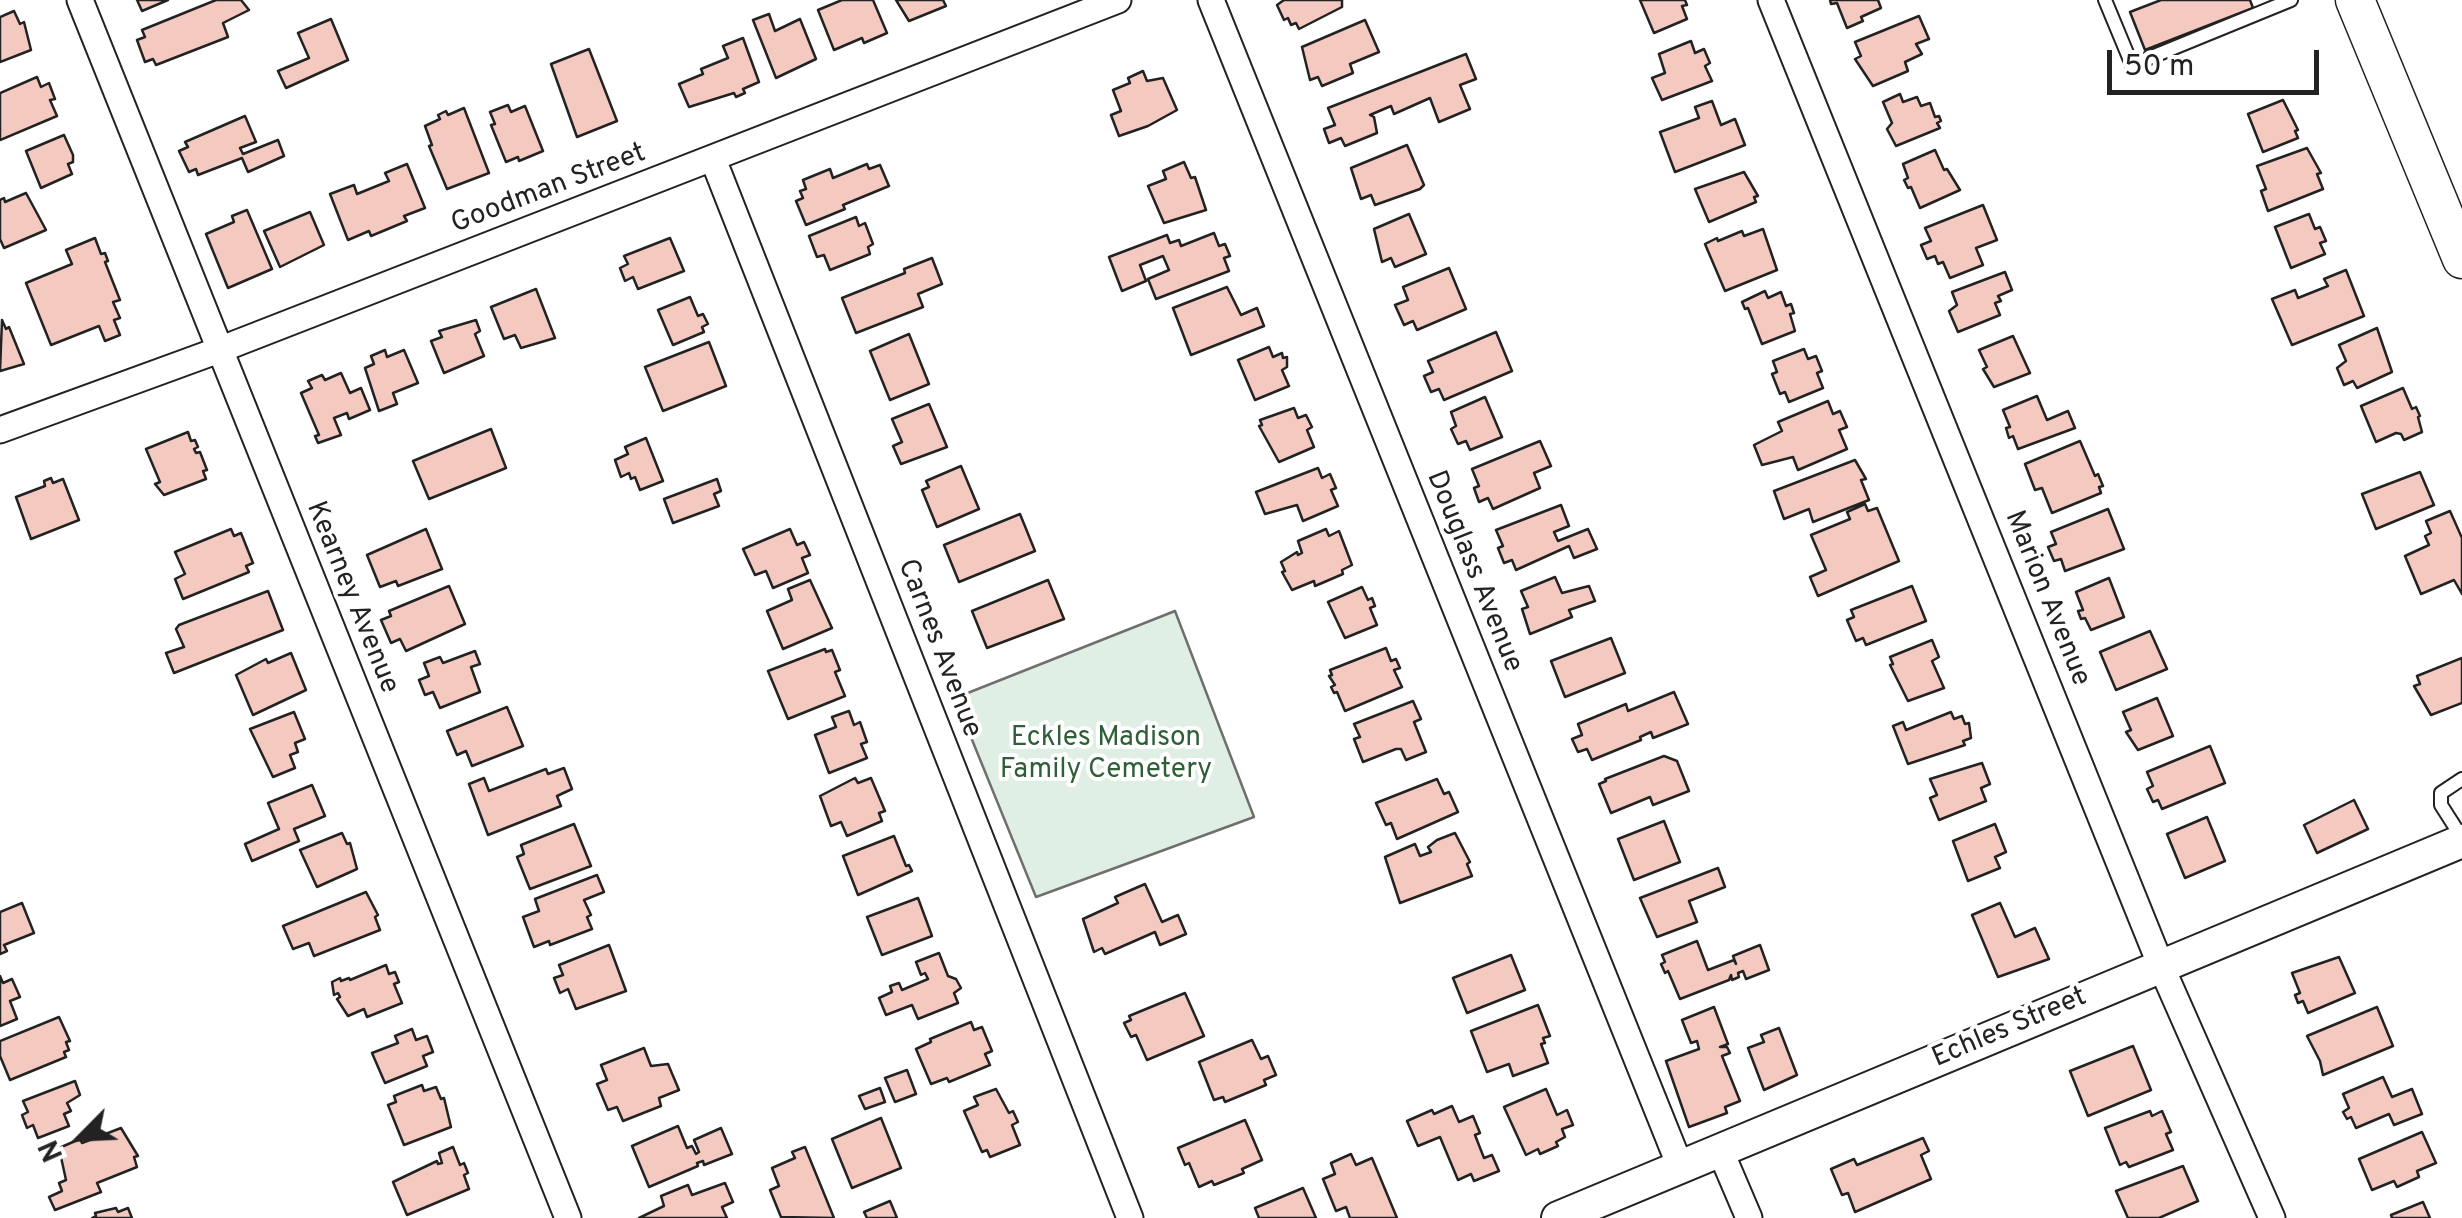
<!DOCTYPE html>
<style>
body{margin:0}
#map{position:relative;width:2462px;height:1218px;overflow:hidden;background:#fff;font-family:Overpass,sans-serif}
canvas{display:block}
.north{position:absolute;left:30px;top:1088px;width:100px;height:100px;-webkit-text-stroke:8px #fff;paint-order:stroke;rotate:246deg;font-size:28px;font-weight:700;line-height:40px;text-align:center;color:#222}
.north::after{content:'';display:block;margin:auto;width:35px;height:45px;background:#222;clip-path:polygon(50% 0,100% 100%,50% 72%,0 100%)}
.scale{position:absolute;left:2107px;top:50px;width:212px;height:45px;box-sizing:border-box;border:5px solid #222;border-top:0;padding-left:12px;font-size:30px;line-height:35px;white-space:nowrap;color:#222;-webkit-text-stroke:8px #fff;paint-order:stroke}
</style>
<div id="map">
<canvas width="2462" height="1218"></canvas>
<div class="north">N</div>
<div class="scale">50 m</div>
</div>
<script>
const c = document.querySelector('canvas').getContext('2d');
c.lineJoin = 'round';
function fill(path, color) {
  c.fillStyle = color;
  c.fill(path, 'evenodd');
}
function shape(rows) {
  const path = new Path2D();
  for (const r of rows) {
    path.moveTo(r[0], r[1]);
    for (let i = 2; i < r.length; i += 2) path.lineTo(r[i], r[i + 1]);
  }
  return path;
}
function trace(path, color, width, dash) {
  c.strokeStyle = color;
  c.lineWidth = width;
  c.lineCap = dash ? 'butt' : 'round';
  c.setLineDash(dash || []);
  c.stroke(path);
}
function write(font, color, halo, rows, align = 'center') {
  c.font = font + ' Overpass,sans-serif';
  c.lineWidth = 8;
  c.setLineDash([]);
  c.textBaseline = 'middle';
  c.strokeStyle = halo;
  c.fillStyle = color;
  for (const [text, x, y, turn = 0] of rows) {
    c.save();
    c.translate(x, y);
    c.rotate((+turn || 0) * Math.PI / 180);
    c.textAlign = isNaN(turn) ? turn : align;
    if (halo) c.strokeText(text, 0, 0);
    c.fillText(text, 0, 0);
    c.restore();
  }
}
const green = shape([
 [1175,611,1254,817,1036,897,955,698,1175,611]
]);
fill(green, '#e0efe3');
trace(green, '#6f6f6f', 2.5);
const building = shape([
 [137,0,168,0,142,11,137,0],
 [216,0,241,0,249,10,223,23,228,37,156,65,153,59,145,62,137,40,145,37,142,30,216,0],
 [842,0,873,0,887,33,864,43,862,38,834,50,818,10,842,0],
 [896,0,943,0,946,6,909,21,896,0],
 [1284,0,1342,0,1342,7,1299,29,1296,23,1291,25,1288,18,1284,20,1277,5,1284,0],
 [1640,0,1685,0,1687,5,1682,6,1687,19,1654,33,1640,0],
 [1830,0,1878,0,1881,8,1861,17,1863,21,1847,28,1837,3,1831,4,1830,0],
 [2161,0,2250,0,2253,8,2145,50,2130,12,2161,0],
 [14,11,20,24,24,22,31,50,0,62,0,17,14,11],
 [769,14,775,31,800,19,816,59,776,78,753,20,769,14],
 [1919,16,1929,39,1916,44,1922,54,1905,62,1908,71,1873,86,1855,59,1861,56,1855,42,1919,16],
 [331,19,348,60,286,88,278,71,309,58,298,33,331,19],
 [1365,20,1379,52,1350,64,1353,73,1322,86,1318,77,1310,80,1302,47,1365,20],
 [743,38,759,82,743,89,745,93,736,97,734,93,689,107,679,84,703,74,701,69,728,58,723,46,743,38],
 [1691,41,1695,53,1704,49,1710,63,1705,66,1712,81,1662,100,1652,78,1665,73,1659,54,1691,41],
 [589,49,617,121,577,137,551,64,589,49],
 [1466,54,1476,79,1460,85,1470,109,1439,122,1430,98,1394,114,1391,106,1370,115,1374,117,1377,133,1345,146,1341,138,1329,143,1324,129,1335,125,1328,108,1466,54],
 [1143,71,1147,81,1163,78,1177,110,1148,126,1119,136,1111,115,1121,111,1113,90,1130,83,1128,78,1143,71],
 [37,77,41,87,49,83,55,99,50,100,57,116,0,140,0,93,37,77],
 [1900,94,1903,102,1917,97,1921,106,1930,103,1935,117,1939,116,1941,121,1937,123,1940,128,1896,146,1887,129,1892,123,1883,102,1900,94],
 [2283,100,2298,130,2295,131,2298,138,2263,152,2248,114,2283,100],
 [1712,101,1721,125,1735,119,1745,145,1675,172,1660,132,1699,118,1695,107,1712,101],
 [508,105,511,112,525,106,543,151,519,161,518,157,506,162,491,125,495,124,490,112,508,105],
 [464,108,489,173,447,189,429,146,432,145,425,126,440,119,438,115,446,111,448,115,464,108],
 [245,116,256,142,240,148,243,154,278,140,284,156,248,172,242,158,198,175,196,169,189,172,179,151,188,147,185,142,245,116],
 [64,135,73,155,73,162,68,164,72,174,41,188,26,151,64,135],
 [1407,145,1424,185,1420,189,1375,205,1371,195,1361,199,1351,168,1407,145],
 [2307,148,2321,173,2317,174,2323,189,2268,211,2261,191,2266,189,2257,166,2307,148],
 [1935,150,1944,170,1947,169,1960,190,1920,208,1911,187,1908,188,1904,180,1908,178,1903,164,1935,150],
 [1184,162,1191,178,1195,177,1206,210,1164,223,1148,186,1166,179,1163,171,1184,162],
 [407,164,425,208,404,216,407,221,371,236,369,231,348,240,330,194,354,185,357,194,389,181,385,173,407,164],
 [867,164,869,169,880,165,889,186,843,205,845,209,806,225,796,201,803,198,800,191,806,189,803,180,830,169,833,178,867,164],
 [1744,172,1758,196,1754,197,1756,202,1709,222,1695,189,1744,172],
 [26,193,46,230,4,248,0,239,0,200,4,198,5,202,26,193],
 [1983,205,1997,240,1976,248,1983,265,1950,278,1943,262,1938,264,1935,256,1927,259,1921,245,1931,241,1925,228,1983,205],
 [247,210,272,269,228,288,206,234,234,222,232,216,247,210],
 [310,212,324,245,280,267,264,231,310,212],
 [1409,214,1426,254,1395,267,1391,258,1382,262,1374,229,1409,214],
 [2309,214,2315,229,2320,227,2326,241,2320,243,2325,254,2291,268,2275,227,2309,214],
 [856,217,859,226,865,223,873,244,868,247,870,254,830,270,824,255,817,257,809,236,856,217],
 [1763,229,1777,270,1725,291,1705,244,1717,238,1718,241,1742,231,1744,236,1763,229],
 [1214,233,1219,246,1225,244,1230,256,1224,258,1229,271,1156,299,1148,279,1169,270,1163,256,1140,265,1146,281,1122,291,1109,257,1167,235,1170,243,1179,240,1181,246,1214,233],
 [95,238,101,254,105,253,108,261,105,262,120,300,113,302,120,318,114,320,120,335,105,341,99,326,51,345,26,283,72,264,66,250,95,238],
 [670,238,684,271,638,289,633,277,625,281,620,268,628,264,624,256,670,238],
 [932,258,942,284,918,294,923,307,856,333,842,298,905,273,904,269,932,258],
 [1449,268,1466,309,1417,330,1413,321,1404,325,1395,305,1408,300,1403,287,1449,268],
 [2346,270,2364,316,2292,345,2272,299,2295,290,2298,298,2328,286,2324,279,2346,270],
 [2005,272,2012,290,1998,296,2001,301,1995,303,2000,315,1958,332,1949,311,1957,305,1952,292,2005,272],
 [1227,287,1241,315,1257,308,1264,326,1191,355,1173,308,1227,287],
 [536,289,555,338,521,348,515,335,504,339,491,307,536,289],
 [1765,291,1768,298,1781,292,1786,306,1791,304,1794,313,1790,314,1795,331,1762,344,1748,308,1745,309,1742,302,1765,291],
 [690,297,698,316,703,314,708,324,702,327,704,332,673,345,658,310,690,297],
 [2,320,6,329,9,327,24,364,0,371,2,320],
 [476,320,480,331,475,334,484,356,444,373,431,341,442,337,439,331,476,320],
 [2377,328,2392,372,2357,388,2353,381,2344,385,2337,368,2346,361,2339,345,2377,328],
 [1496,332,1512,371,1444,400,1439,389,1431,392,1424,376,1433,372,1428,361,1496,332],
 [909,334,929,384,890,400,870,351,909,334],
 [2013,336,2030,373,1994,387,1983,369,1987,367,1979,350,2013,336],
 [709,342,726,386,663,411,645,367,709,342],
 [1269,347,1273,357,1282,353,1283,358,1287,357,1287,367,1282,370,1289,386,1255,400,1238,360,1269,347],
 [1804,349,1808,359,1816,356,1822,371,1817,373,1823,388,1789,402,1785,392,1780,394,1772,374,1777,372,1773,361,1804,349],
 [385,350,387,357,404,350,418,383,393,393,397,404,379,411,365,368,374,364,371,356,385,350],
 [341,373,350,393,361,388,370,410,349,419,347,413,334,418,341,435,318,443,315,436,319,435,301,393,312,388,308,381,322,375,325,380,341,373],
 [2403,388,2412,409,2416,407,2420,416,2418,417,2422,432,2404,440,2401,434,2396,433,2376,442,2361,406,2403,388],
 [2037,396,2047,420,2068,411,2075,428,2018,449,2013,436,2009,438,2006,428,2010,427,2003,410,2037,396],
 [1485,397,1502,437,1470,450,1466,441,1458,444,1451,429,1456,426,1451,412,1485,397],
 [1828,401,1833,414,1840,411,1847,427,1839,430,1847,449,1798,470,1793,457,1762,465,1754,445,1782,431,1778,422,1828,401],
 [929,404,947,447,901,464,893,446,902,442,892,419,929,404],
 [1294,408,1298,418,1306,415,1312,427,1307,430,1314,447,1279,462,1259,426,1262,425,1260,420,1294,408],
 [491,429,506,468,429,499,413,461,491,429],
 [188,432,191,441,195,440,198,447,194,449,196,453,200,452,207,470,203,471,206,479,164,495,155,484,160,482,146,449,188,432],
 [646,438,663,481,640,490,635,477,631,479,629,473,621,477,615,460,628,454,625,447,646,438],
 [1540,441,1551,466,1534,473,1540,488,1493,509,1488,498,1479,502,1474,488,1479,486,1472,469,1540,441],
 [2080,441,2095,476,2098,474,2103,486,2099,487,2101,493,2052,513,2042,488,2035,490,2025,464,2080,441],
 [1855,460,1866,479,1861,480,1869,500,1813,522,1809,509,1784,519,1774,491,1855,460],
 [961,466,979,509,937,527,922,490,929,487,926,481,961,466],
 [1318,468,1322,478,1330,474,1336,488,1331,490,1338,506,1303,521,1297,505,1265,514,1256,492,1318,468],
 [2420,472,2434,505,2376,529,2362,494,2420,472],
 [51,478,53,483,63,479,79,520,31,539,16,497,45,486,44,481,51,478],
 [717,479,721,491,714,494,719,506,673,523,664,499,717,479],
 [1865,504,1868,511,1877,508,1899,561,1818,596,1810,577,1826,570,1811,535,1850,519,1847,512,1865,504],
 [1561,505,1569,526,1554,532,1558,541,1588,529,1597,549,1574,558,1569,546,1516,570,1512,560,1504,563,1498,548,1503,546,1496,530,1561,505],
 [2108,509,2124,549,2065,571,2061,559,2054,561,2048,547,2056,544,2051,532,2108,509],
 [2450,511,2462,538,2462,594,2454,580,2421,594,2405,556,2429,545,2425,536,2431,533,2426,521,2450,511],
 [1020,514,1035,551,959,582,944,545,1020,514],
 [231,529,234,536,241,533,253,563,246,566,249,572,183,599,175,579,185,574,175,552,231,529],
 [426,529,442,569,398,586,396,581,380,587,367,555,426,529],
 [790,529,797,545,804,542,810,555,802,558,808,573,773,588,766,571,755,575,743,549,790,529],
 [1326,529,1329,536,1339,531,1352,565,1342,570,1343,574,1315,586,1314,581,1292,590,1282,572,1285,571,1281,562,1297,552,1298,555,1302,553,1298,541,1326,529],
 [1555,577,1562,593,1589,586,1595,601,1569,610,1572,617,1530,634,1522,609,1528,607,1521,591,1555,577],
 [2109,578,2124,617,2091,630,2085,618,2081,619,2078,611,2083,610,2076,592,2109,578],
 [810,580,832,628,783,649,767,611,792,600,788,589,810,580],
 [1048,580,1064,619,987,648,972,611,1048,580],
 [449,586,465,624,406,651,400,639,391,643,381,620,391,616,389,611,449,586],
 [1912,586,1926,621,1866,645,1863,638,1856,641,1847,620,1854,617,1851,610,1912,586],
 [1362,587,1368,600,1372,598,1375,606,1370,608,1377,625,1345,638,1328,602,1362,587],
 [268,591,283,630,174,673,166,653,184,647,176,629,179,625,268,591],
 [2150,631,2167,669,2116,690,2100,652,2150,631],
 [1611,638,1625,673,1565,697,1551,661,1611,638],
 [1932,640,1939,657,1932,661,1944,688,1908,701,1890,665,1893,664,1890,657,1932,640],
 [1386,648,1391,661,1396,659,1400,668,1394,670,1402,687,1345,711,1337,692,1334,693,1331,687,1335,685,1329,676,1332,675,1330,670,1386,648],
 [825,649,826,652,832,650,840,670,835,672,845,696,788,719,768,671,825,649],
 [475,651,480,664,471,667,480,692,440,708,433,692,425,695,419,680,429,676,424,663,440,657,443,663,475,651],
 [291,653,306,690,253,715,236,675,266,659,268,663,291,653],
 [2462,658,2462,703,2431,715,2414,686,2420,684,2417,676,2462,658],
 [1674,692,1688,724,1653,738,1651,732,1640,737,1641,740,1592,760,1587,749,1578,752,1572,739,1582,735,1578,724,1626,704,1628,711,1674,692],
 [2157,698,2173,736,2138,750,2126,732,2131,730,2123,712,2157,698],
 [1413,701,1421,719,1414,722,1426,752,1406,760,1401,749,1396,749,1363,762,1354,739,1360,737,1354,724,1413,701],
 [507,707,523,746,472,766,466,751,457,755,447,731,507,707],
 [849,711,854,725,860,722,867,742,861,744,867,758,829,773,815,735,836,727,832,717,849,711],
 [294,712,305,739,295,743,298,752,290,755,295,768,273,777,250,729,294,712],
 [1951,712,1954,719,1962,716,1965,724,1969,723,1971,738,1963,741,1965,745,1908,764,1893,726,1903,722,1906,730,1951,712],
 [2210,746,2225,783,2162,809,2158,800,2153,802,2147,789,2153,786,2147,772,2210,746],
 [1664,756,1677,761,1689,791,1653,805,1650,797,1611,813,1599,784,1606,781,1605,779,1664,756],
 [1982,763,1990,784,1981,788,1986,801,1939,820,1930,798,1937,795,1930,779,1982,763],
 [564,768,572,789,557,796,561,806,488,835,469,784,484,778,489,791,546,769,548,774,564,768],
 [855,778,858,783,871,778,885,811,879,813,882,821,847,836,841,822,831,826,820,796,855,778],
 [1437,779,1444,794,1449,792,1458,812,1397,839,1391,823,1386,825,1376,803,1437,779],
 [312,785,325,816,294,829,299,841,252,861,245,844,279,829,268,803,312,785],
 [2354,800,2368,829,2317,853,2304,825,2354,800],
 [2207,817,2225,861,2185,878,2167,834,2207,817],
 [1664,821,1680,862,1634,880,1618,839,1664,821],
 [574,824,591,866,530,889,517,857,524,854,521,845,574,824],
 [1995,824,2006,852,1995,857,2000,868,1968,881,1953,841,1995,824],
 [342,833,347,844,350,843,357,869,317,887,300,850,342,833],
 [1455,833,1470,862,1467,864,1472,876,1400,903,1385,857,1415,844,1420,856,1431,852,1428,847,1437,840,1455,833],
 [894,836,906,866,909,865,912,871,858,895,843,856,894,836],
 [1718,868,1725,887,1689,901,1697,922,1657,937,1640,898,1718,868],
 [597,875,604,892,584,900,591,915,587,917,592,929,550,945,549,941,534,947,523,917,539,911,535,899,597,875],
 [1145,884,1162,922,1178,915,1186,934,1160,945,1155,932,1105,954,1102,948,1094,952,1083,919,1118,903,1115,897,1145,884],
 [366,892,378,915,375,917,380,930,314,956,309,943,293,949,283,926,366,892],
 [918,898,932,936,882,955,867,917,918,898],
 [22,903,34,933,4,945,7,951,0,954,0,912,22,903],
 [2000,903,2015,937,2035,928,2049,959,1998,977,1972,915,2000,903],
 [1697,941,1708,970,1734,960,1736,964,1733,956,1760,945,1769,970,1746,979,1743,971,1738,973,1739,977,1732,980,1731,975,1729,980,1680,999,1668,971,1665,973,1661,964,1665,962,1662,955,1697,941],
 [609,945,626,991,576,1009,568,989,560,993,554,978,563,975,559,965,609,945],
 [939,953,948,976,956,979,961,988,954,993,958,1003,918,1019,912,1005,886,1015,879,998,892,992,890,986,899,983,902,990,928,979,925,973,921,975,916,962,939,953],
 [1511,955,1525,990,1467,1013,1453,978,1511,955],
 [2339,957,2355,993,2308,1013,2303,1001,2298,1003,2295,995,2300,993,2292,973,2339,957],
 [386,965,389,974,395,972,399,982,394,984,402,1003,367,1017,364,1009,348,1016,337,999,340,997,338,993,334,995,332,982,340,978,341,981,349,978,350,980,386,965],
 [0,976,3,983,12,979,20,997,10,1001,17,1019,0,1026,0,976],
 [1185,993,1204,1036,1147,1060,1136,1035,1131,1037,1124,1023,1131,1020,1129,1016,1185,993],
 [1538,1005,1550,1036,1543,1038,1545,1043,1541,1044,1548,1063,1513,1076,1509,1064,1487,1072,1471,1031,1538,1005],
 [1714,1007,1728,1044,1720,1047,1727,1047,1730,1053,1722,1056,1740,1101,1725,1107,1727,1113,1689,1127,1666,1061,1699,1049,1697,1041,1691,1043,1682,1020,1714,1007],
 [2377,1007,2393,1046,2323,1075,2320,1061,2307,1036,2377,1007],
 [59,1017,70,1041,66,1042,69,1050,64,1052,66,1057,10,1080,0,1056,0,1041,59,1017],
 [971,1022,974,1030,982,1027,992,1051,985,1054,990,1065,949,1082,947,1078,931,1084,916,1049,931,1042,930,1039,971,1022],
 [1779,1028,1797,1075,1764,1090,1748,1048,1764,1042,1761,1035,1779,1028],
 [412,1029,416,1040,427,1036,433,1052,423,1056,427,1066,385,1083,372,1053,398,1043,395,1036,412,1029],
 [1252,1040,1261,1059,1268,1056,1276,1075,1264,1080,1266,1085,1225,1102,1223,1097,1214,1100,1199,1062,1252,1040],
 [2133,1046,2151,1090,2088,1116,2070,1071,2133,1046],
 [644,1048,651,1066,668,1064,679,1090,659,1098,661,1106,623,1121,617,1107,608,1110,597,1084,607,1080,601,1065,644,1048],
 [907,1070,916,1094,895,1102,885,1078,907,1070],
 [2383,1077,2392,1097,2412,1089,2422,1114,2394,1125,2389,1114,2356,1128,2351,1117,2347,1119,2343,1112,2349,1108,2343,1094,2383,1077],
 [75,1081,80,1095,67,1103,71,1111,64,1114,69,1126,38,1138,33,1125,27,1128,22,1115,28,1112,23,1101,75,1081],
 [422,1085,424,1091,436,1087,441,1099,444,1098,451,1127,404,1145,388,1105,396,1102,394,1096,422,1085],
 [880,1088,885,1102,865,1109,859,1096,880,1088],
 [996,1089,1009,1113,1013,1111,1018,1122,1012,1125,1020,1145,990,1157,987,1150,982,1152,964,1111,978,1105,974,1097,996,1089],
 [1546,1089,1557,1115,1567,1110,1573,1125,1562,1129,1565,1137,1556,1142,1558,1146,1540,1154,1538,1149,1526,1155,1504,1107,1546,1089],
 [1452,1106,1459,1122,1473,1116,1480,1133,1475,1135,1484,1158,1492,1155,1499,1171,1474,1181,1471,1174,1458,1180,1440,1137,1418,1146,1407,1121,1432,1110,1434,1114,1452,1106],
 [2150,1111,2152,1116,2162,1111,2171,1132,2166,1134,2173,1150,2129,1167,2126,1162,2120,1165,2105,1128,2150,1111],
 [881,1118,901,1168,852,1188,832,1139,881,1118],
 [1245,1120,1262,1160,1242,1169,1244,1173,1214,1185,1212,1181,1199,1187,1189,1163,1185,1165,1178,1148,1245,1120],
 [678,1126,687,1148,692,1146,696,1154,699,1152,694,1140,721,1128,732,1154,704,1165,703,1161,697,1163,698,1166,649,1187,632,1146,678,1126],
 [121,1128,138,1156,134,1157,137,1167,97,1183,101,1192,55,1210,49,1197,62,1191,59,1183,66,1180,59,1148,80,1139,82,1143,121,1128],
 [2422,1132,2436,1163,2417,1171,2419,1177,2397,1187,2394,1181,2372,1190,2359,1159,2422,1132],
 [1923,1138,1929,1151,1921,1155,1931,1179,1855,1212,1848,1193,1842,1195,1831,1169,1854,1159,1857,1165,1923,1138],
 [453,1147,460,1165,464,1163,468,1173,464,1175,469,1189,407,1215,393,1182,437,1161,438,1164,442,1163,439,1153,453,1147],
 [805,1147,834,1218,781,1217,770,1190,779,1186,772,1168,795,1158,792,1152,805,1147],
 [1351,1154,1356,1165,1372,1158,1397,1218,1350,1218,1346,1207,1336,1211,1323,1179,1335,1174,1331,1163,1351,1154],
 [2183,1166,2198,1201,2159,1218,2128,1218,2116,1191,2183,1166],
 [725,1183,733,1202,722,1207,727,1218,639,1218,664,1206,661,1196,688,1185,692,1195,725,1183],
 [1303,1188,1316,1218,1259,1218,1255,1208,1303,1188],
 [890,1201,897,1218,867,1218,864,1212,890,1201],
 [2423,1202,2430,1218,2392,1218,2391,1215,2423,1202],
 [116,1208,118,1212,128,1208,132,1218,92,1218,96,1216,95,1213,116,1208]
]);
fill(building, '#f3c9c0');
trace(building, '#222', 2.5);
const service = shape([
 [2105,0,2132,65,2291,0],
 [2462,779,2441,793,2441,805,2462,838]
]);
const minor = shape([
 [80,0,568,1218],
 [1211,0,1680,1166],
 [1771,0,2161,966,2272,1218],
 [713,159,1130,1218],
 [0,430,219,350,1118,0],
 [1720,1150,1749,1218]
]);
const tertiary = shape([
 [1558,1218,2462,841]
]);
const secondary = shape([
 [2355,0,2462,259]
]);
trace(service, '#222', 16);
trace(minor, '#222', 29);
trace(tertiary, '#222', 36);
trace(secondary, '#222', 41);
trace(service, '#fff', 12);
trace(minor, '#fff', 25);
trace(tertiary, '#fff', 32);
trace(secondary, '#fff', 38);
write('28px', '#222', '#fff', [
 ["Goodman Street",549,190,-21],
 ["Douglass Avenue",1473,572,68],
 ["Kearney Avenue",351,598,68],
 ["Marion Avenue",2046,599,68],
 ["Carnes Avenue",938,649,69],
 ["Echles Street",2010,1029,-23]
]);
write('28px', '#2f5e38', '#fff', [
 ["Eckles Madison",1106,739],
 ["Family Cemetery",1106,771]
]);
</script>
